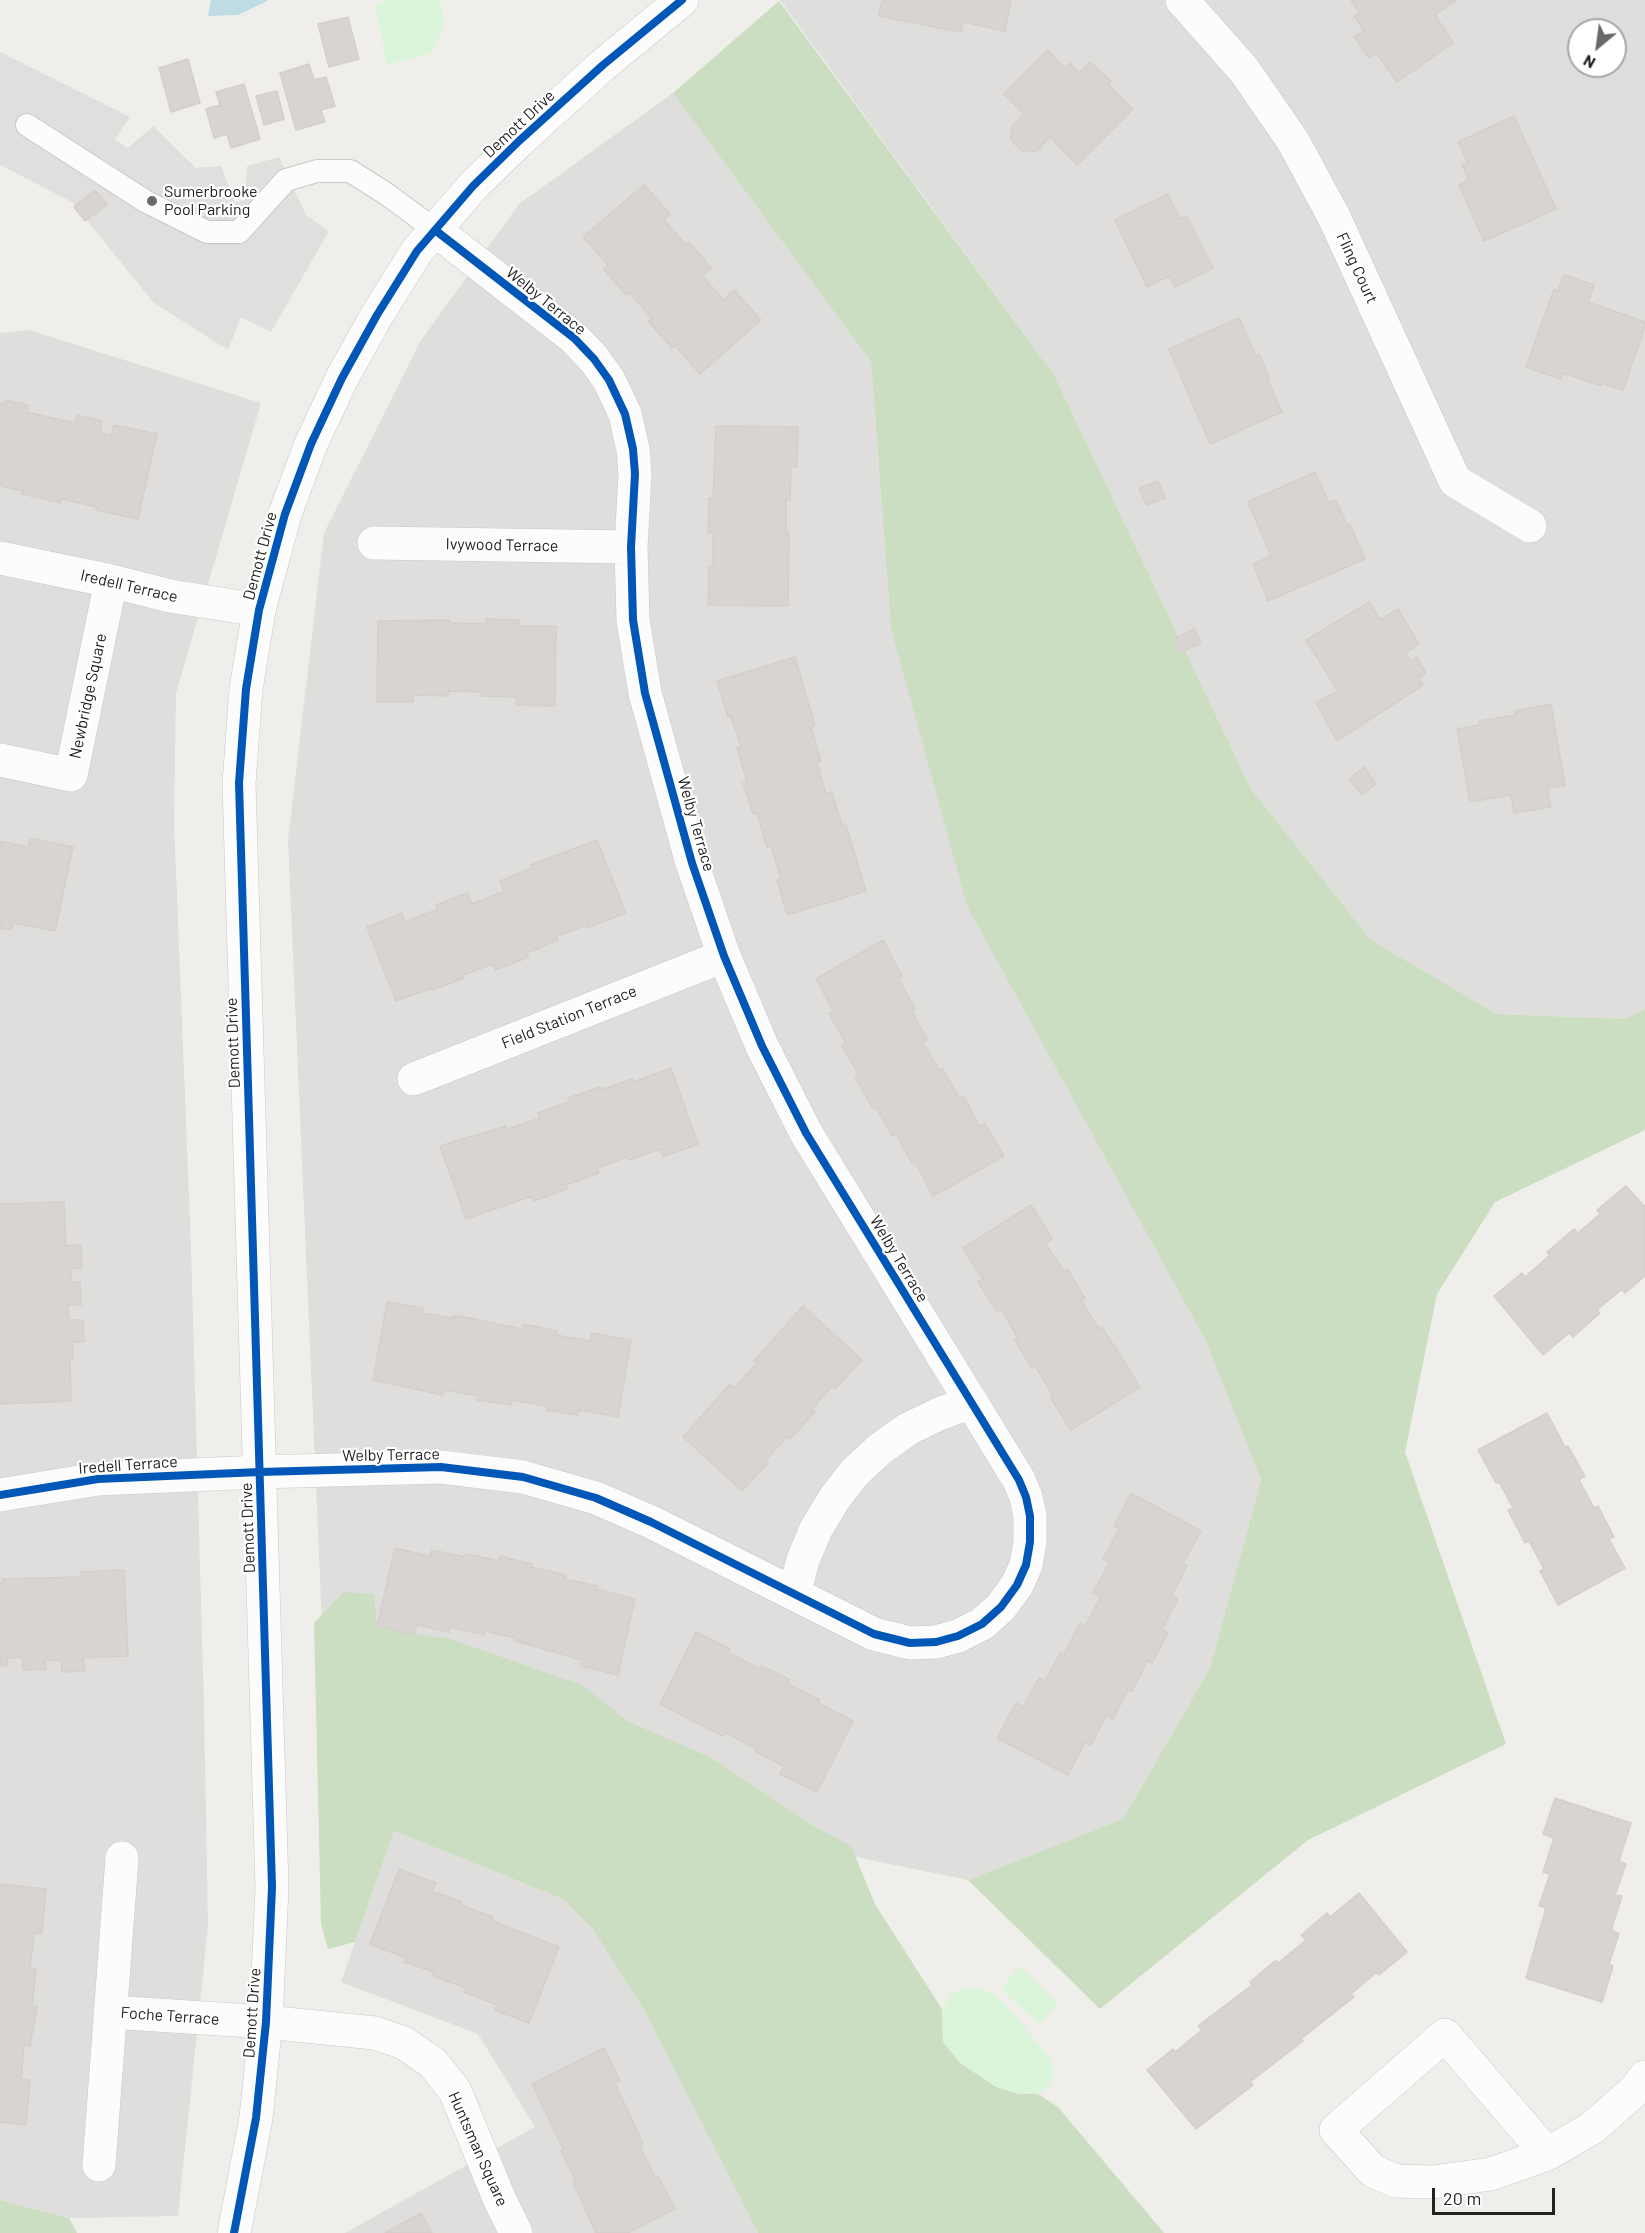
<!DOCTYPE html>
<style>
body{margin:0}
#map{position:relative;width:1645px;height:2233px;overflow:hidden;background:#f0eeeb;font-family:Barlow,sans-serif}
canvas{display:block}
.north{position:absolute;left:1567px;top:18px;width:60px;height:60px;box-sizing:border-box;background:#fff;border:2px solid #a7a7a7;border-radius:50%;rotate:209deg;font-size:16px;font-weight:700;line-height:24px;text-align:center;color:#222}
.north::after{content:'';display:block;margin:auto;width:21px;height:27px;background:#6a6968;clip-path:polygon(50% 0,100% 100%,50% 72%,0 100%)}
.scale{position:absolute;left:1432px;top:2188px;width:123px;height:27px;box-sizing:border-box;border:3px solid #222;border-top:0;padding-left:8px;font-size:18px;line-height:21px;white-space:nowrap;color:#222;-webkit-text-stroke:4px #fff;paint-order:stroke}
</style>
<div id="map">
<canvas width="1645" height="2233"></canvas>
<div class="north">N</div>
<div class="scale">20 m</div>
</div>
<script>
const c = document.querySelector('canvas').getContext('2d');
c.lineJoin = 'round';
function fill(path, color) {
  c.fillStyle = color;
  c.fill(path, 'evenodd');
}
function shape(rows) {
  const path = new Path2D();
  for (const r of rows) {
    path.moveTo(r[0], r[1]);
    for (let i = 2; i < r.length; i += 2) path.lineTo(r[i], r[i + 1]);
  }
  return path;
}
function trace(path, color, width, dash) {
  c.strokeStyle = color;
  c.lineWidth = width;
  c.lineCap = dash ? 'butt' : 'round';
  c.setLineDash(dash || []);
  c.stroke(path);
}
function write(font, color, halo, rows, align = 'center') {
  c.font = font + ' Barlow,sans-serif';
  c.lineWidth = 4.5;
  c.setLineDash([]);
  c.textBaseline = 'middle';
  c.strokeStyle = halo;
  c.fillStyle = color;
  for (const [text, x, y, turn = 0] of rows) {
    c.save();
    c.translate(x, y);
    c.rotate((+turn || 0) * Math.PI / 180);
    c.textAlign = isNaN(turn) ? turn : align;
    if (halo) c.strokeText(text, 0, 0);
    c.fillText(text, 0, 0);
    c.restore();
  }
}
fill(shape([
 [780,0,1645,0,1645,1009,1625,1019,1497,1014,1371,940,1251,789,1054,375],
 [1579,30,1615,30,1615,66,1579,66],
 [673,93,871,362,891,628,1205,1339,1261,1480,1210,1668,1123,1819,968,1880,762,1838,323,1647,288,840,324,533,420,342,519,204],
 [29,330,261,403,176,693,174,822,191,1247,204,1708,208,1926,178,2216,69,2218,0,2200,0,333],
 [394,1831,563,1899,592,1928,644,2010,758,2233,345,2233,535,2127,478,2034,341,1982]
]), '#dfdedc');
fill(shape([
 [779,1,1054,375,1251,789,1371,940,1497,1014,1625,1019,1645,1009,1645,1130,1495,1202,1437,1294,1405,1452,1506,1744,1308,1840,1100,2009,968,1880,1123,1819,1210,1668,1261,1480,1205,1339,967,906,891,628,871,362,673,93],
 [343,1592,374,1594,377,1627,450,1639,582,1685,629,1722,710,1757,810,1824,851,1846,875,1904,942,2009,943,2042,1019,2094,1038,2094,1058,2107,1164,2233,758,2233,644,2010,592,1928,563,1899,394,1831,355,1942,328,1949,321,1924,314,1623],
 [0,2200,69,2218,77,2233,0,2233]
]), '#cbdec1');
fill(shape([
 [390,0,440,0,445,24,431,54,387,65,375,4],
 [1020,1966,1059,2004,1039,2024,1001,1989],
 [968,1988,982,1989,994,1994,1012,2012,1051,2060,1054,2072,1050,2085,1038,2094,1019,2094,996,2087,960,2063,943,2042,942,2009,953,1992]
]), '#daf5da');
fill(shape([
 [0,52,130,117,115,139,128,148,153,126,196,168,221,166,235,203,245,200,247,166,279,157,306,215,329,231,271,332,241,317,228,350,153,302,72,202,0,165]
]), '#e0dfde');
fill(shape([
 [211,0,267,0,267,1,238,15,208,16]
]), '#bfdbe3');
const building = shape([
 [882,0,1011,0,1005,31,963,22,961,32,879,16,882,0],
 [1351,0,1457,0,1435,15,1453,43,1397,82,1376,53,1369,58,1354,37,1364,30,1354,16,1359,12,1351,0],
 [348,17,359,59,329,67,318,24,348,17],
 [1048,50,1065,69,1070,63,1079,73,1090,62,1111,81,1108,84,1133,109,1077,165,1050,137,1037,151,1022,151,1010,139,1013,125,1024,114,1004,94,1048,50],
 [188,59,200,103,171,112,159,68,188,59],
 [309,64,314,80,326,77,335,106,321,110,325,122,296,130,280,73,309,64],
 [244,84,260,139,231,148,227,134,214,138,206,109,220,105,216,92,244,84],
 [277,91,284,119,264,125,256,96,277,91],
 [1514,116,1556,209,1484,241,1459,185,1469,180,1462,165,1468,163,1458,142,1514,116],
 [644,185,670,214,664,220,686,245,689,242,711,268,702,276,724,300,734,290,761,320,700,374,675,345,672,348,648,321,652,318,629,293,626,295,604,269,608,265,583,237,644,185],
 [95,190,107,205,85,221,74,207,95,190],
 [1168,194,1180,219,1187,216,1213,268,1175,287,1169,276,1147,287,1115,220,1168,194],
 [1564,275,1594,285,1588,302,1645,322,1645,327,1623,390,1602,383,1601,386,1563,373,1561,379,1526,367,1554,289,1558,291,1564,275],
 [1239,318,1256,356,1259,354,1269,376,1267,378,1282,412,1210,444,1169,349,1239,318],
 [5,400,28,405,27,412,75,423,77,415,102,421,100,433,111,435,114,425,157,434,138,519,96,510,97,507,61,499,61,503,22,494,23,491,0,486,0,403,4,404,5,400],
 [716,426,798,427,797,467,791,466,790,500,786,500,786,532,789,533,788,606,708,605,709,566,713,566,713,533,708,533,709,498,713,498,716,426],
 [1315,472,1329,503,1336,500,1347,525,1350,524,1365,559,1268,601,1253,564,1271,556,1248,502,1315,472],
 [1158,481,1165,498,1146,505,1139,488,1158,481],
 [1369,602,1380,620,1398,609,1419,644,1405,653,1410,661,1416,657,1426,673,1418,678,1423,685,1337,741,1316,703,1338,691,1306,640,1369,602],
 [486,619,519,620,519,626,556,626,555,706,516,705,516,697,482,696,481,692,448,691,448,696,413,695,413,702,377,702,378,621,450,620,450,623,486,624,486,619],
 [1194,629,1201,643,1180,652,1174,639,1194,629],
 [795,657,815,726,811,727,821,761,817,762,826,794,832,792,842,826,846,825,866,891,787,915,777,880,781,879,771,846,767,847,757,813,753,814,743,783,747,782,737,748,741,747,731,716,728,717,717,681,795,657],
 [1551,704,1565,786,1547,788,1551,807,1514,813,1511,795,1470,802,1457,729,1480,725,1479,721,1515,715,1515,711,1551,704],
 [1364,767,1376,784,1362,795,1349,779,1364,767],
 [30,838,73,847,55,931,13,923,11,930,0,928,0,841,28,847,30,838],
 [597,840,626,913,587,928,587,925,557,936,558,940,527,953,529,957,495,970,493,964,463,975,464,978,432,990,432,988,396,1001,367,927,402,913,405,922,438,909,436,905,467,893,472,904,504,891,500,881,532,868,531,865,597,840],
 [883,940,902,976,898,978,915,1009,912,1011,927,1039,922,1042,939,1070,942,1068,959,1098,963,1096,980,1126,985,1124,1004,1156,933,1196,915,1162,912,1163,896,1134,892,1136,876,1107,873,1108,855,1077,859,1075,842,1046,846,1043,829,1014,834,1012,816,979,883,940],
 [671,1068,698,1144,663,1157,660,1149,629,1160,627,1157,597,1168,599,1173,566,1185,567,1189,533,1201,532,1196,466,1219,440,1146,506,1126,507,1129,540,1118,538,1113,569,1102,568,1098,600,1087,600,1090,632,1079,633,1082,671,1068],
 [1626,1186,1645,1207,1645,1276,1625,1293,1622,1289,1597,1310,1600,1313,1573,1337,1569,1333,1543,1355,1494,1296,1522,1273,1525,1277,1550,1255,1547,1252,1574,1229,1578,1233,1600,1214,1597,1210,1626,1186],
 [64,1202,66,1246,81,1245,82,1268,71,1269,71,1282,80,1282,81,1305,68,1305,69,1320,83,1320,84,1342,73,1342,73,1359,70,1359,71,1401,0,1404,0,1204,64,1202],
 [1031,1205,1052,1239,1045,1243,1064,1271,1067,1269,1085,1298,1081,1300,1099,1329,1102,1327,1140,1387,1071,1430,1050,1397,1053,1395,1035,1366,1032,1368,1015,1340,1018,1338,1001,1309,997,1311,978,1282,983,1279,963,1248,1031,1205],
 [387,1302,423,1308,422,1313,453,1318,454,1315,522,1329,523,1324,557,1331,556,1335,590,1341,591,1333,631,1340,618,1417,579,1410,578,1415,546,1410,547,1406,512,1400,511,1405,477,1400,478,1396,444,1390,443,1395,373,1380,387,1302],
 [803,1306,862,1360,835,1389,832,1386,811,1410,815,1412,790,1439,787,1437,765,1461,768,1463,742,1491,683,1437,730,1384,734,1388,757,1363,754,1361,803,1306],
 [1547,1413,1565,1447,1568,1446,1585,1476,1579,1480,1594,1508,1598,1506,1614,1537,1609,1539,1625,1568,1558,1605,1540,1571,1544,1569,1529,1541,1525,1543,1508,1510,1513,1508,1499,1482,1496,1483,1478,1450,1547,1413],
 [1131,1493,1201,1531,1183,1564,1187,1566,1172,1596,1178,1599,1162,1629,1168,1633,1152,1663,1148,1660,1132,1691,1128,1690,1113,1719,1106,1715,1091,1745,1085,1742,1068,1775,997,1738,1016,1703,1023,1707,1039,1678,1045,1681,1061,1652,1064,1654,1080,1623,1085,1626,1101,1597,1093,1593,1110,1562,1103,1559,1119,1529,1114,1526,1131,1493],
 [395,1548,430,1556,432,1550,465,1557,466,1554,499,1561,500,1556,532,1564,531,1567,566,1575,565,1579,598,1586,597,1589,635,1599,618,1675,581,1666,582,1660,515,1641,516,1638,485,1631,484,1635,450,1627,449,1632,417,1625,414,1635,377,1626,395,1548],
 [124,1570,128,1656,83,1658,85,1671,62,1672,61,1660,45,1660,46,1669,23,1670,22,1657,7,1658,8,1665,0,1666,0,1582,3,1582,2,1579,81,1577,81,1572,124,1570],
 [696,1632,730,1649,729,1653,760,1669,762,1666,790,1680,788,1684,820,1700,818,1703,853,1721,817,1792,780,1774,784,1766,756,1752,757,1749,726,1733,723,1736,660,1704,696,1632],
 [1555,1798,1631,1823,1619,1861,1626,1864,1615,1895,1622,1896,1611,1930,1619,1934,1609,1964,1613,1966,1602,2002,1526,1978,1546,1908,1539,1906,1550,1874,1543,1872,1554,1838,1543,1834,1555,1798],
 [399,1869,436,1883,432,1891,462,1902,460,1905,493,1917,492,1921,559,1947,529,2023,495,2010,497,2005,464,1992,465,1988,432,1975,434,1972,404,1962,406,1958,370,1944,399,1869],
 [0,1884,46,1889,42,1934,34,1933,30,1968,36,1969,32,2006,37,2006,30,2046,24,2045,21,2079,30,2080,26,2125,0,2122,0,1884],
 [1359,1893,1407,1952,1379,1975,1377,1972,1351,1994,1354,1997,1301,2039,1303,2041,1250,2082,1253,2085,1196,2129,1147,2070,1173,2049,1175,2052,1202,2030,1198,2026,1252,1985,1250,1982,1276,1960,1278,1963,1306,1940,1301,1935,1327,1913,1330,1917,1359,1893],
 [604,2048,620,2081,615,2083,643,2144,640,2146,655,2178,658,2176,675,2209,628,2233,596,2233,573,2182,576,2181,561,2151,563,2149,532,2084,604,2048],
 [421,2213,432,2233,385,2233,421,2213]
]);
fill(building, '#d7d4d2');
trace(building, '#d3d0cc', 1.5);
const service = shape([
 [27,125,145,201,207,232,239,232,286,180,317,171,350,171,388,195,435,230]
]);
const minor = shape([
 [1182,0,1244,70,1293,141,1334,217,1455,481,1530,526],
 [374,543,631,547],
 [0,558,111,581,170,596,259,610],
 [0,760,71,775,111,581],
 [414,1079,724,956],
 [0,1495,98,1479,260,1472,441,1467,523,1477,596,1498,651,1522,874,1634,910,1643,936,1642,958,1636,982,1624,1001,1607,1017,1585,1026,1565,1030,1542,1030,1516,1026,1497,1019,1480,806,1133,762,1046,724,956,692,863,645,693,633,620,631,547,635,474,633,449,625,414,609,380,594,359,574,338,435,230],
 [794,1594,803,1560,816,1529,834,1499,855,1472,880,1449,908,1429,939,1414,971,1402],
 [110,2012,266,2022,375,2033,404,2043,433,2063,455,2091,499,2198,516,2233],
 [1445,2035,1547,2154,1491,2174,1433,2182,1396,2181,1373,2171,1336,2130,1445,2035],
 [1547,2154,1592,2128,1634,2091,1645,2077],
 [99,2165,122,1858]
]);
const tertiary = shape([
 [234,2233,256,2118,266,2022,272,1887,239,783,246,689,259,610,285,514,311,444,342,378,377,315,417,251,473,186,519,141,603,65,682,0]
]);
trace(service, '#c9c8c7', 24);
trace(minor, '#c9c8c7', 34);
trace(tertiary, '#c9c8c7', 34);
trace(service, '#fdfcfc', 22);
trace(minor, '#fdfcfc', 33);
trace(tertiary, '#fdfcfc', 33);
trace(shape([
 [0,1495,98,1479,260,1472,441,1467,523,1477,596,1498,651,1522,874,1634,910,1643,936,1642,958,1636,982,1624,1001,1607,1017,1585,1026,1565,1030,1542,1030,1516,1026,1497,1019,1480,806,1133,762,1046,724,956,692,863,645,693,633,620,631,547,635,474,633,449,625,414,609,380,594,359,574,338,435,230],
 [234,2233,256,2118,266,2022,272,1887,239,783,246,689,259,610,285,514,311,444,342,378,377,315,417,251,473,186,519,141,603,65,682,0]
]), '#0057b8', 8);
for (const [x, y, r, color] of [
 [152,201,6,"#6a6968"]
]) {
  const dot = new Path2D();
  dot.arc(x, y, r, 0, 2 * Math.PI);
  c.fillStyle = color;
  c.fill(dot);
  trace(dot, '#fff', 2);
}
write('16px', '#222', '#fff', [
 ["Demott Drive",519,124,-43],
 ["Fling Court",1357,268,65],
 ["Welby Terrace",546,301,39],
 ["Ivywood Terrace",502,545,1],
 ["Demott Drive",260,556,-75],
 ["Iredell Terrace",129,586,13],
 ["Newbridge Square",88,696,-78],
 ["Welby Terrace",696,824,74],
 ["Field Station Terrace",569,1017,-22],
 ["Demott Drive",233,1043,-92],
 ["Welby Terrace",899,1259,59],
 ["Welby Terrace",391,1455,-1],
 ["Iredell Terrace",128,1465,-4],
 ["Demott Drive",248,1528,-92],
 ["Demott Drive",252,2013,-86],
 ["Foche Terrace",170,2016,4],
 ["Huntsman Square",478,2149,66]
]);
write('16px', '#222', '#fff', [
 ["Sumerbrooke",164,192],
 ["Pool Parking",164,210]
], 'left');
</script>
